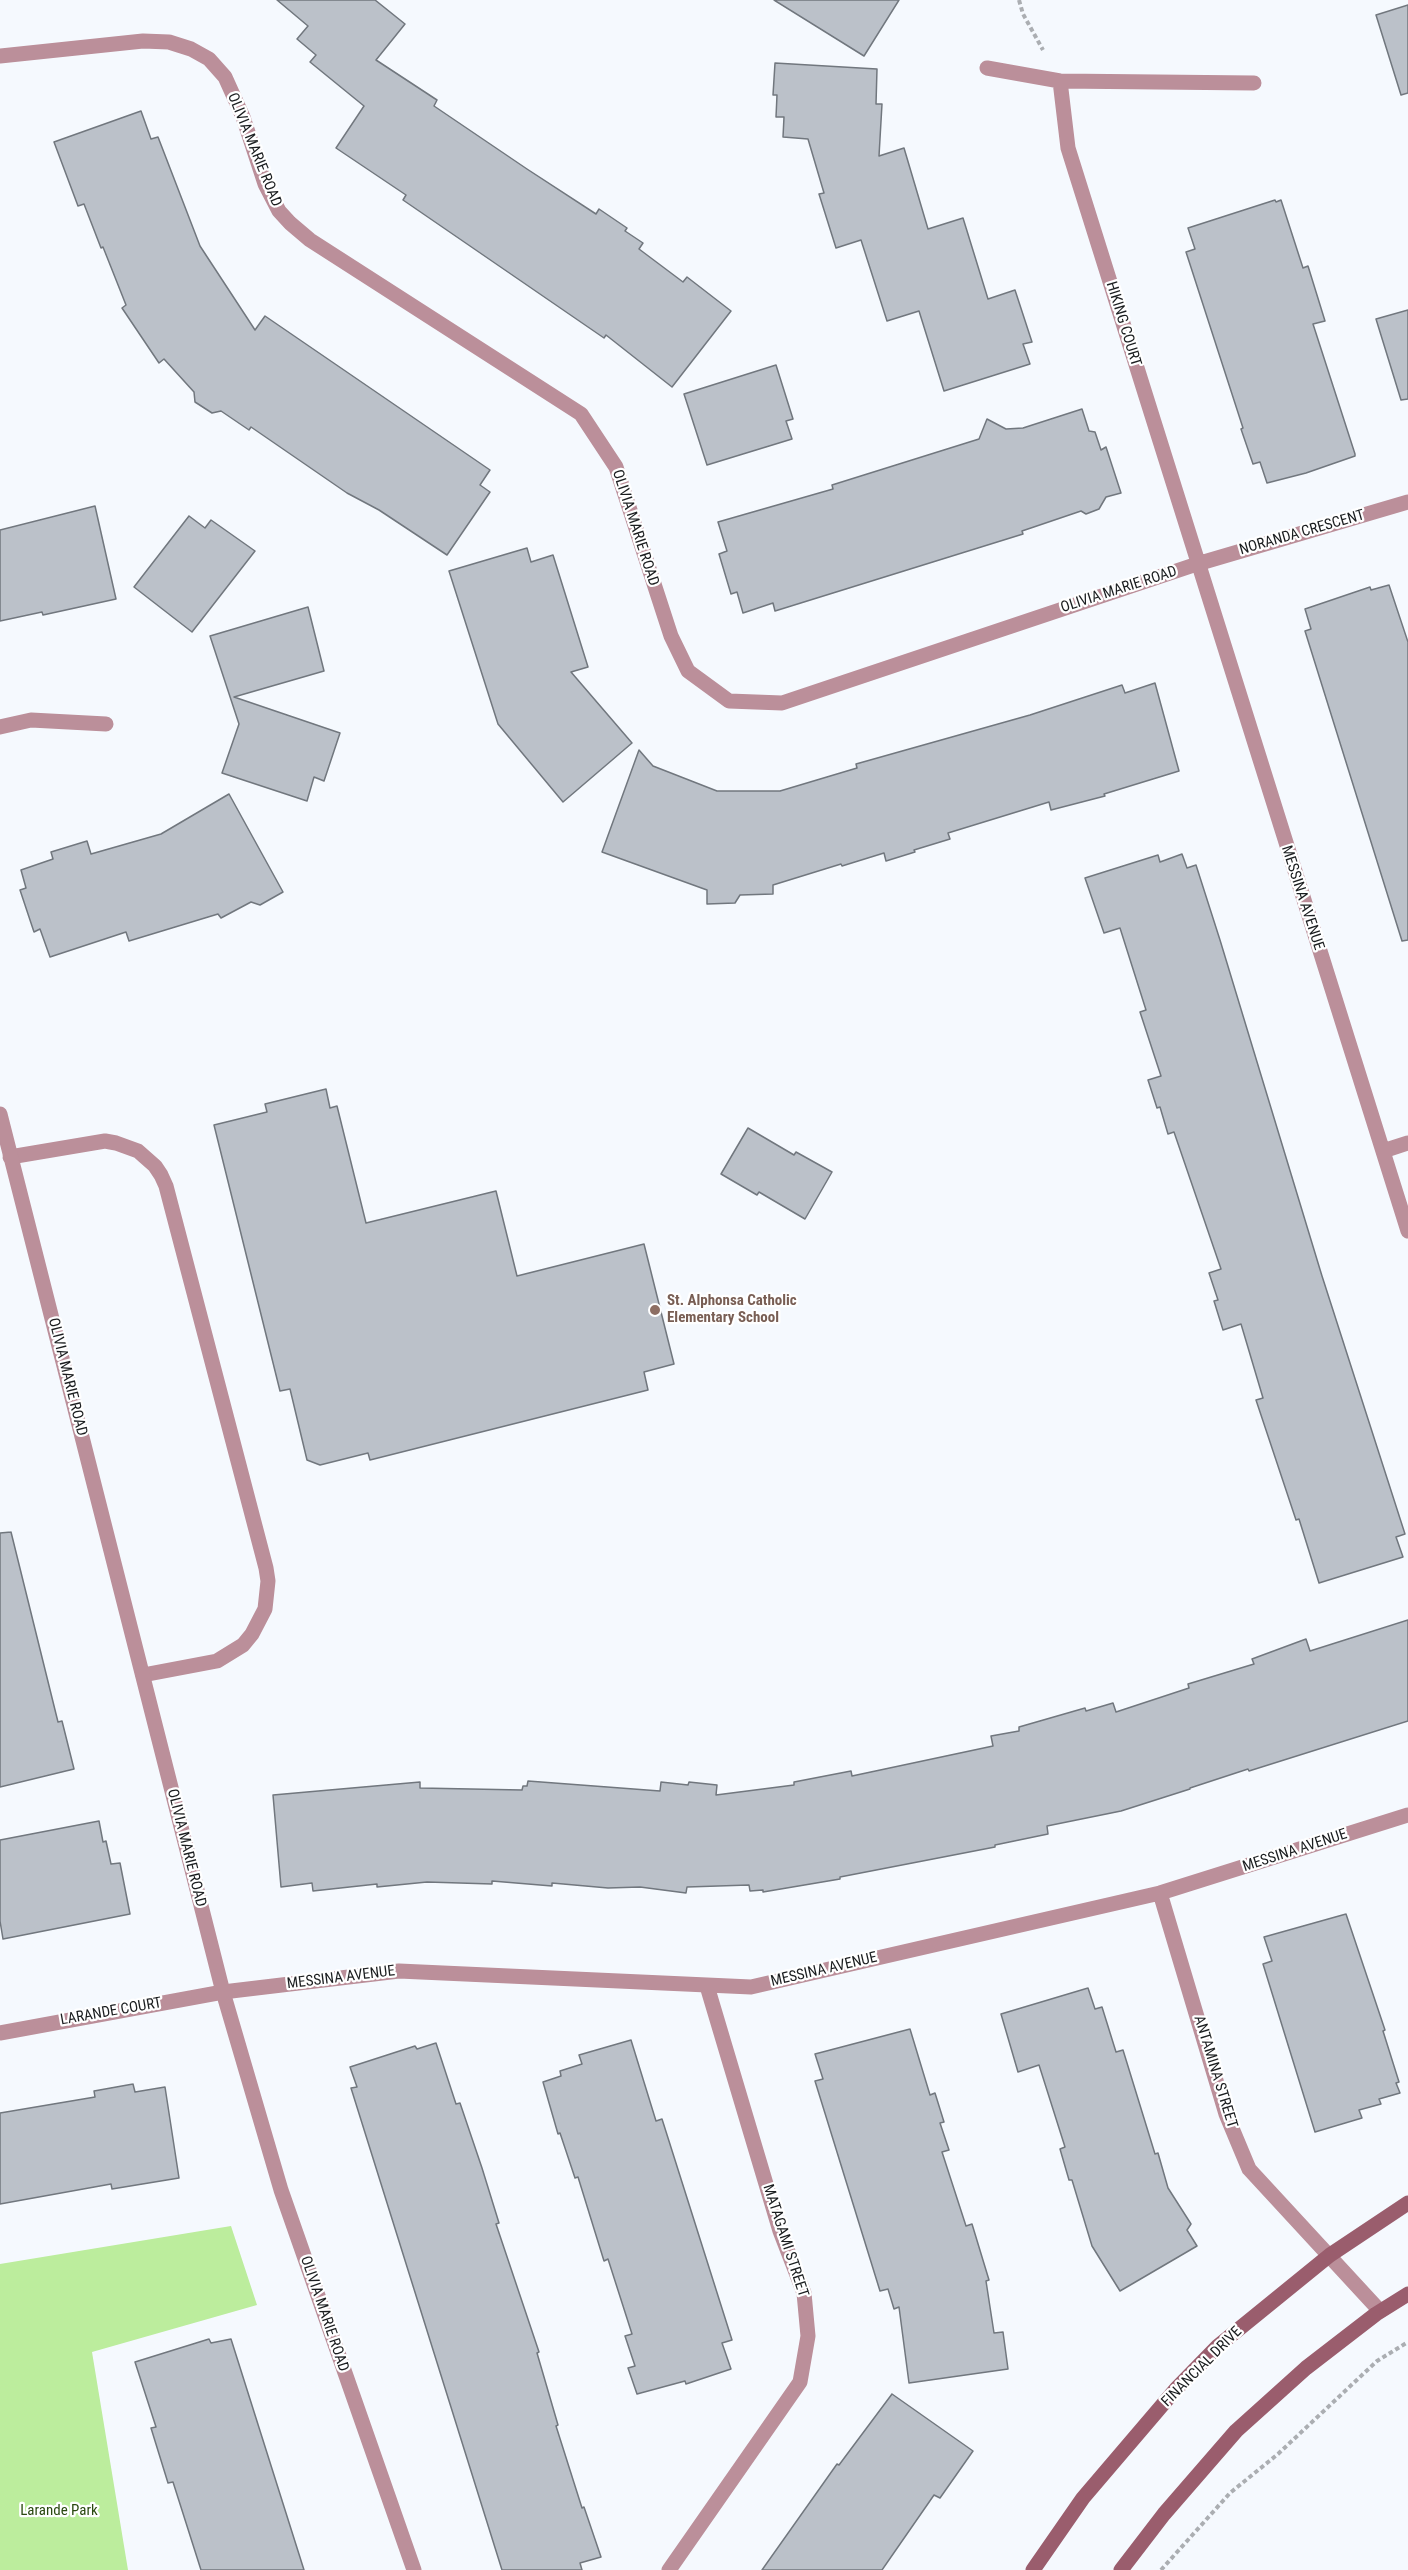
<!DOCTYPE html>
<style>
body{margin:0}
canvas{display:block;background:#f5f9fe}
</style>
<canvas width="1408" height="2570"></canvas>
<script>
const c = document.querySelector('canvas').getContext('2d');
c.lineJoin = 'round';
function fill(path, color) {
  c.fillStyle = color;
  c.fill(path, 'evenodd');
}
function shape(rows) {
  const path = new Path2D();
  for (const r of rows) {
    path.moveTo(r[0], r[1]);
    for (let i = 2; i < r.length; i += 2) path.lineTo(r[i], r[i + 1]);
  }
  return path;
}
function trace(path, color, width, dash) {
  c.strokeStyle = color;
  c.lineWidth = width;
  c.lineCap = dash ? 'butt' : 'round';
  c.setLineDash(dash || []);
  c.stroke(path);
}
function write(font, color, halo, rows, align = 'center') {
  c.font = font + ' "Roboto Condensed",sans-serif';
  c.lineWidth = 4.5;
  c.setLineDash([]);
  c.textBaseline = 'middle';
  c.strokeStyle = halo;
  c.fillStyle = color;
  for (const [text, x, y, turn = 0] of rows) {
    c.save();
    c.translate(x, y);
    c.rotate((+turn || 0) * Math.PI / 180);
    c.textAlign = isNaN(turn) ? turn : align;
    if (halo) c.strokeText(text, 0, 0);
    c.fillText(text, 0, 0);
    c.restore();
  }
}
fill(shape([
 [231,2226,257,2305,92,2352,128,2570,0,2570,0,2264]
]), '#bced9d');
const building = shape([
 [277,0,375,0,405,24,376,60,437,100,434,106,527,169,596,214,599,209,627,228,625,231,643,243,639,249,683,282,687,277,731,311,672,387,606,335,604,338,403,200,406,195,336,148,364,106,310,62,316,55,297,39,308,26,277,0],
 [774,0,899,0,864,56,774,0],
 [1408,5,1408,93,1401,95,1376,15,1408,5],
 [775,63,877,69,876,104,882,104,879,156,904,148,928,229,963,218,988,299,1015,290,1032,342,1023,344,1030,364,944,391,919,311,887,321,861,240,836,248,819,194,824,193,808,139,783,137,784,117,776,117,777,95,773,95,775,63],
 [141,111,151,139,158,137,200,246,255,330,265,316,490,470,480,485,490,492,447,555,379,510,347,493,251,427,249,430,221,411,212,413,195,402,194,392,164,359,159,363,122,308,126,305,103,247,101,248,84,204,78,206,54,142,141,111],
 [1275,200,1276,202,1281,200,1303,268,1308,266,1325,321,1313,324,1355,454,1355,456,1306,473,1267,483,1260,462,1253,464,1241,429,1243,428,1186,252,1195,249,1188,228,1275,200],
 [1408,310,1408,399,1401,400,1376,319,1408,310],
 [776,365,793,419,786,421,792,439,707,465,684,394,776,365],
 [1082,409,1089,431,1095,432,1101,450,1106,447,1121,493,1106,497,1099,509,1086,514,1081,511,1022,531,1023,534,775,611,773,603,743,613,737,592,731,594,719,554,727,551,718,522,833,489,832,485,979,439,987,419,1006,429,1023,428,1082,409],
 [95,506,116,599,43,615,42,612,0,621,0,530,95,506],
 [189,516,205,528,211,520,255,551,192,632,134,587,189,516],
 [527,548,531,562,553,555,588,667,571,672,632,743,563,802,498,724,449,571,527,548],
 [1389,585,1408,642,1408,940,1402,941,1305,631,1311,629,1305,609,1370,587,1371,590,1389,585],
 [308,607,324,671,234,697,340,733,324,781,314,777,307,801,222,773,239,724,210,636,308,607],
 [1155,683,1179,771,1104,794,1105,796,1051,810,1049,802,948,833,950,839,914,850,915,852,886,861,884,853,842,866,841,864,773,885,773,894,740,895,735,903,707,904,707,890,602,852,639,750,653,766,717,791,780,791,857,768,856,764,1030,715,1122,685,1125,693,1155,683],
 [229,794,283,892,260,905,251,902,221,918,218,914,129,941,126,932,50,957,40,929,34,932,20,890,26,888,21,870,53,859,51,852,87,841,91,854,161,834,229,794],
 [1182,854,1187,868,1196,865,1220,940,1322,1276,1405,1534,1396,1537,1403,1557,1319,1583,1299,1519,1296,1520,1256,1400,1263,1398,1241,1324,1223,1330,1214,1301,1218,1300,1209,1273,1221,1269,1174,1132,1168,1134,1160,1107,1157,1108,1148,1080,1161,1076,1140,1012,1146,1010,1120,928,1104,933,1085,878,1158,855,1160,862,1182,854],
 [326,1089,330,1108,337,1106,366,1223,496,1191,517,1276,644,1244,674,1364,644,1372,648,1390,370,1460,368,1453,320,1465,307,1460,290,1389,280,1391,214,1125,267,1112,265,1104,326,1089],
 [748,1128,794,1155,796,1152,832,1172,805,1219,759,1192,757,1195,721,1174,748,1128],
 [11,1532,58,1722,62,1721,74,1769,0,1787,0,1533,11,1532],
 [1408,1620,1408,1721,1249,1771,1248,1769,1190,1788,1190,1789,1121,1811,1047,1826,1048,1834,995,1845,995,1847,840,1877,840,1879,763,1892,763,1890,750,1891,749,1885,687,1887,686,1893,640,1887,608,1888,552,1883,552,1886,492,1881,492,1884,427,1882,377,1887,377,1884,313,1891,312,1883,281,1887,273,1795,420,1782,420,1788,522,1790,523,1786,527,1786,528,1781,660,1791,661,1782,688,1785,689,1782,717,1785,716,1795,794,1785,794,1782,851,1771,852,1776,993,1746,991,1736,1019,1731,1019,1727,1085,1708,1086,1711,1113,1703,1116,1712,1189,1688,1188,1684,1254,1664,1252,1659,1306,1639,1310,1651,1408,1620],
 [99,1821,103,1842,106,1841,111,1864,120,1863,130,1914,3,1939,0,1921,0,1840,99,1821],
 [1346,1914,1385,2030,1383,2031,1399,2082,1396,2083,1400,2093,1379,2099,1381,2104,1359,2110,1362,2118,1315,2132,1263,1964,1272,1961,1264,1937,1346,1914],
 [1088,1988,1095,2009,1102,2007,1116,2052,1123,2050,1155,2154,1158,2153,1168,2188,1191,2224,1187,2230,1197,2246,1120,2291,1092,2246,1072,2180,1069,2180,1060,2149,1065,2147,1039,2065,1018,2072,1001,2014,1088,1988],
 [910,2029,930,2095,935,2093,944,2122,940,2123,949,2150,942,2152,966,2226,972,2224,989,2280,986,2281,994,2333,1003,2332,1008,2369,909,2383,899,2307,894,2309,888,2289,880,2291,815,2081,823,2079,815,2054,910,2029],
 [631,2040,656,2121,662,2119,732,2340,722,2343,731,2369,686,2384,685,2381,637,2394,628,2368,635,2366,625,2336,632,2334,608,2259,604,2261,578,2177,575,2178,560,2133,558,2134,543,2082,561,2076,560,2071,582,2064,579,2055,631,2040],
 [436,2043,456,2104,460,2103,482,2168,499,2223,496,2224,539,2352,537,2353,558,2425,556,2426,582,2508,584,2507,601,2557,580,2563,582,2570,502,2570,351,2088,357,2087,350,2067,415,2046,417,2049,436,2043],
 [133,2084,135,2092,165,2087,179,2178,112,2189,111,2184,0,2204,0,2113,95,2097,94,2091,133,2084],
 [209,2339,211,2343,231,2339,304,2570,201,2570,173,2482,168,2483,151,2428,156,2427,135,2362,209,2339],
 [892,2394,973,2451,940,2498,934,2495,882,2570,762,2570,837,2464,839,2465,892,2394]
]);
fill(building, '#bbc1c9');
trace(building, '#71777e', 1.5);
trace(shape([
 [1019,0,1023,14,1043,50],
 [1161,2570,1230,2493,1278,2454,1377,2361,1408,2342]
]), '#abaeb2', 4, [4.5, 3]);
trace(shape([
 [10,1157,105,1141,116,1143,138,1151,155,1166,161,1175,166,1186,266,1568,268,1581,265,1609,252,1634,243,1645,217,1661,143,1675]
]), '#bb8f9a', 15);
trace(shape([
 [0,56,143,41,169,42,191,49,209,59,225,77,243,117,265,184,279,211,290,223,310,240,581,414,616,467,671,636,688,671,729,701,782,703,1197,564,1408,502],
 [987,68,1060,81,1254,83],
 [1060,81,1068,148,1408,1231],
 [0,727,31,720,106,724],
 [0,1114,223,1992,281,2190,414,2570],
 [1383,1151,1408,1143],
 [1160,1893,1226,2114,1249,2169,1380,2311],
 [0,2033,223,1992,399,1971,751,1987,1160,1893,1408,1815],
 [669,2570,800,2382,808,2336,804,2293,780,2231,707,1986]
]), '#bb8f9a', 15);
trace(shape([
 [1033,2570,1083,2498,1176,2389,1218,2346,1330,2255,1408,2203],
 [1121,2570,1164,2514,1236,2431,1306,2368,1376,2314,1408,2294]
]), '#9a5d6d', 15);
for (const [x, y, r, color] of [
 [655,1310,6,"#8d6e63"]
]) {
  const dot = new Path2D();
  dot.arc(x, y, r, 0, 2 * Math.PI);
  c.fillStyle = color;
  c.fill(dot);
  trace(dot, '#fff', 2);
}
write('15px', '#1a1d1f', '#fff', [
 ["OLIVIA MARIE ROAD",254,150,68],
 ["HIKING COURT",1123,324,73],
 ["OLIVIA MARIE ROAD",635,528,72],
 ["NORANDA CRESCENT",1302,533,-16],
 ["OLIVIA MARIE ROAD",1119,590,-18],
 ["MESSINA AVENUE",1302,898,72],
 ["OLIVIA MARIE ROAD",67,1377,76],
 ["OLIVIA MARIE ROAD",186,1848,76],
 ["MESSINA AVENUE",1295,1851,-18],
 ["MESSINA AVENUE",824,1970,-13],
 ["MESSINA AVENUE",341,1978,-7],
 ["LARANDE COURT",111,2012,-10],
 ["ANTAMINA STREET",1215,2072,73],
 ["MATAGAMI STREET",785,2241,72],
 ["OLIVIA MARIE ROAD",324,2314,71],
 ["FINANCIAL DRIVE",1202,2367,-45]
]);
write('bold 15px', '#785e54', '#fff', [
 ["St. Alphonsa Catholic",667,1301],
 ["Elementary School",667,1318]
], 'left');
write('15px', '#2a4910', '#fff', [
 ["Larande Park",59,2511]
]);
</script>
